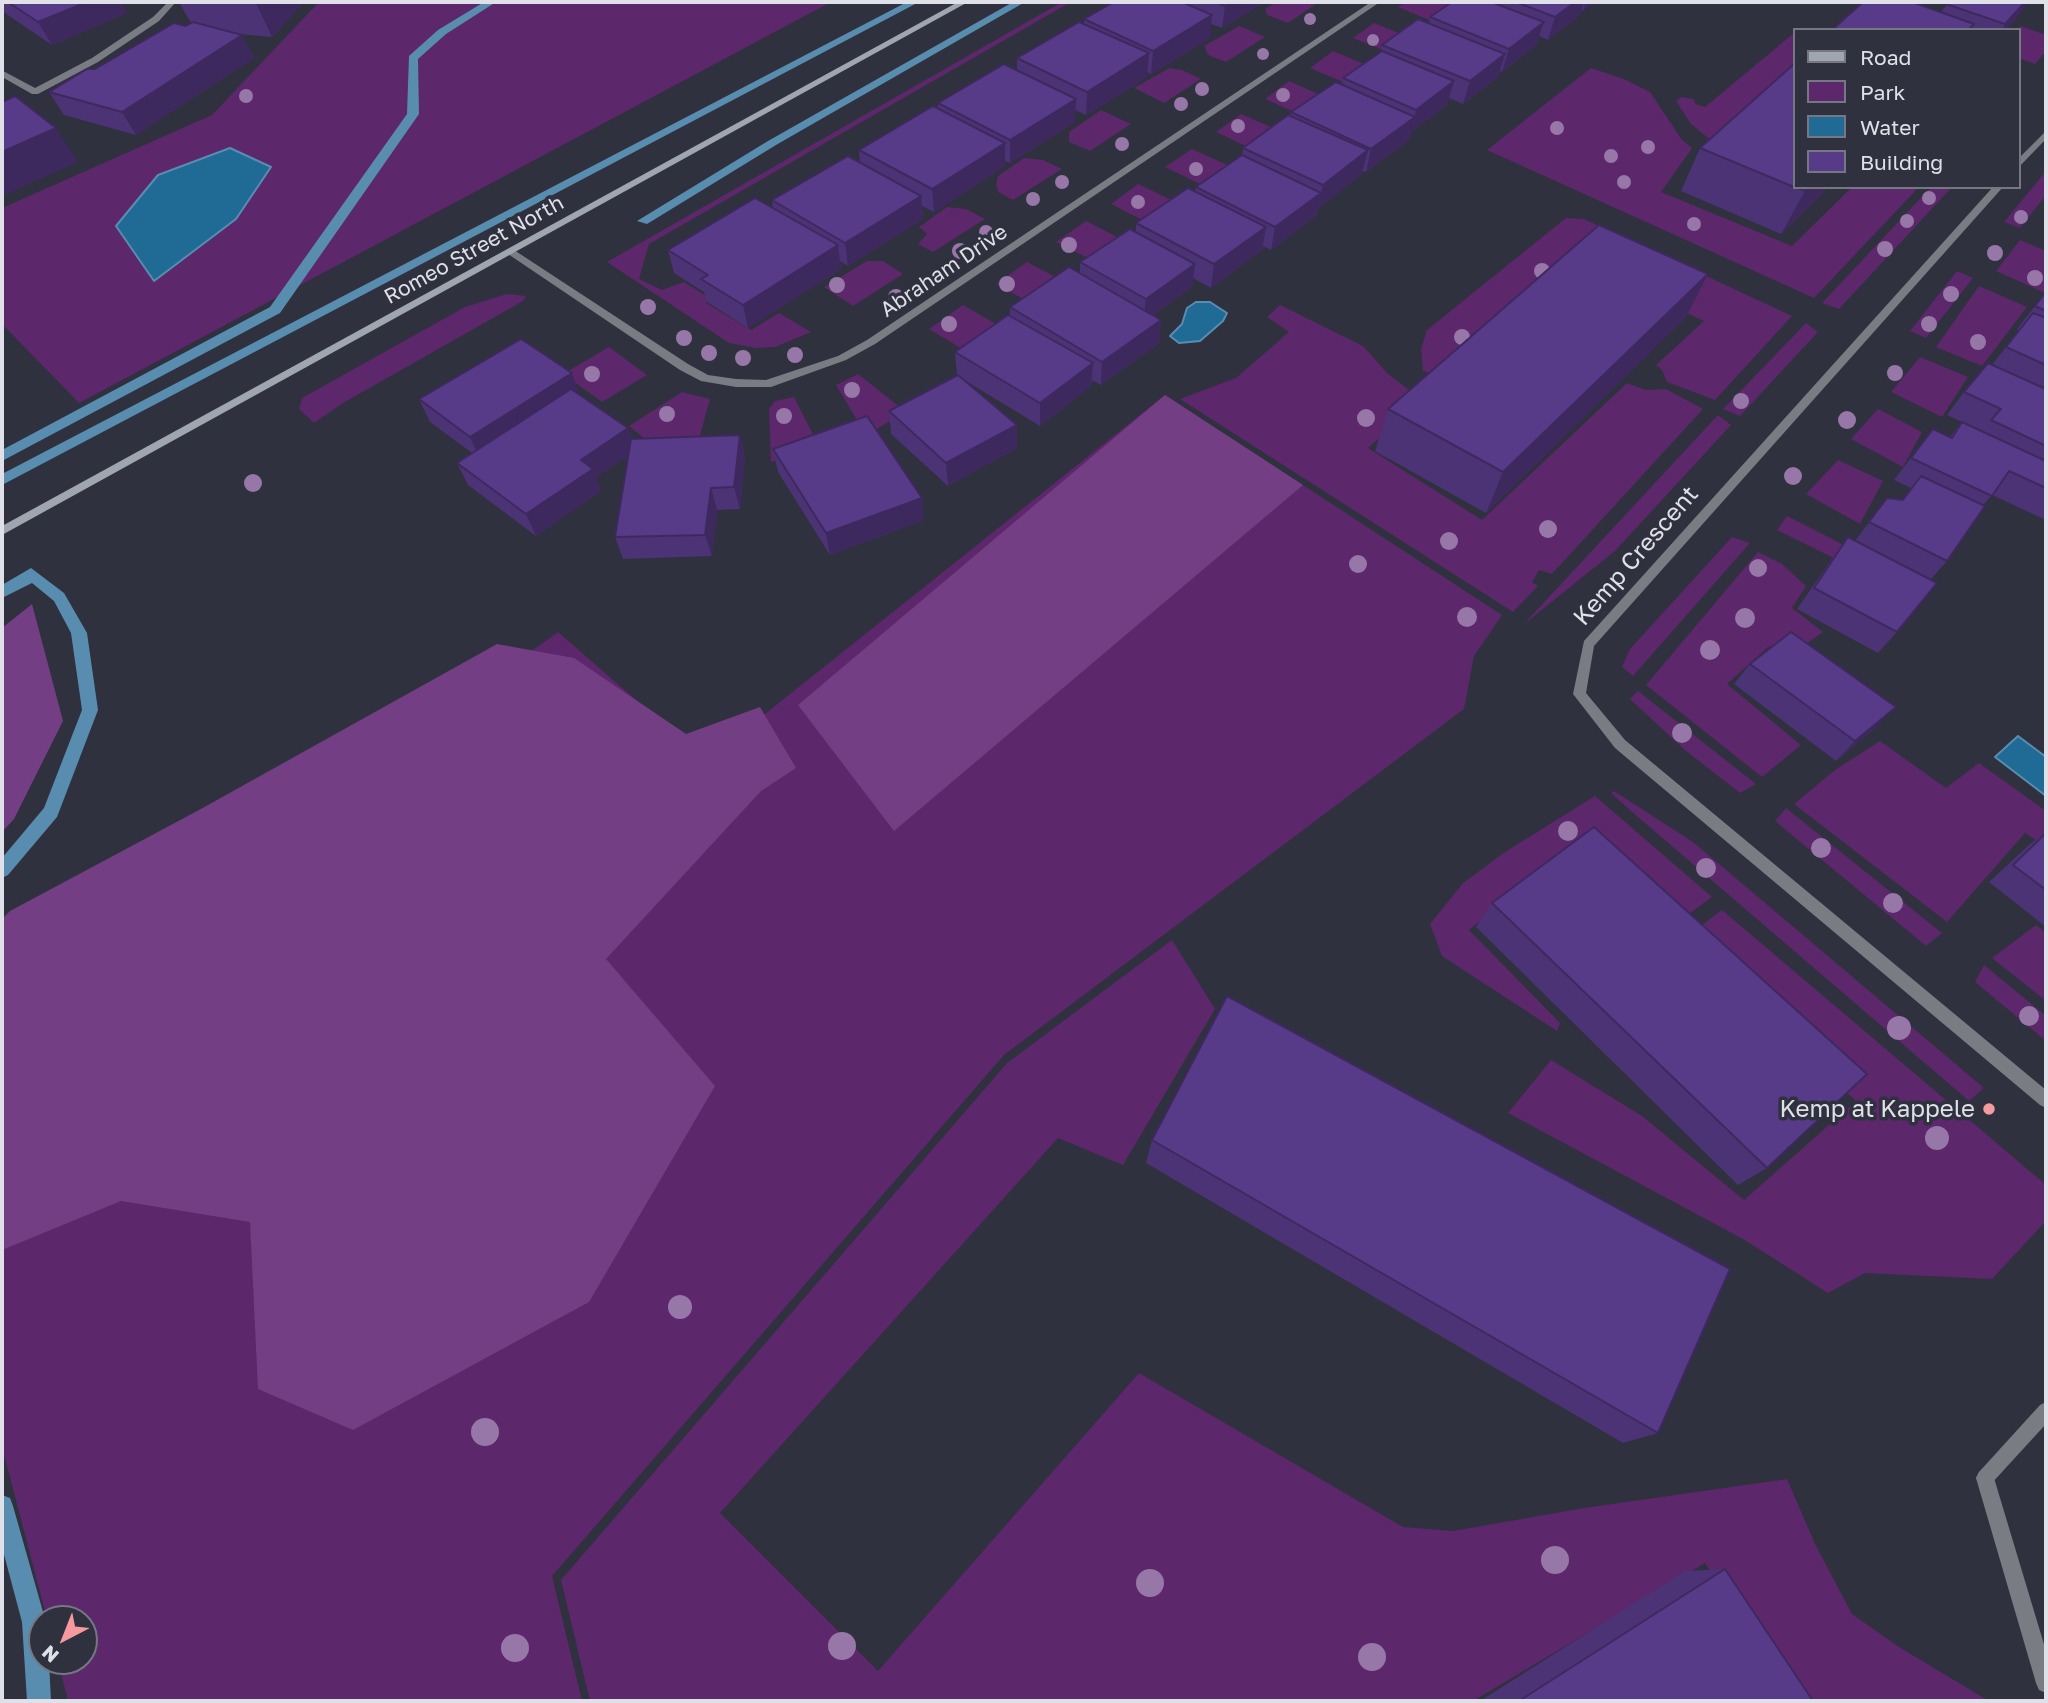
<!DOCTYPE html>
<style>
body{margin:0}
#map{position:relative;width:2048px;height:1703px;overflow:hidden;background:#2f313e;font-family:"Golos Text",sans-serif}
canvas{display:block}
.frame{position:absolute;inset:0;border:4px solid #dfe0e8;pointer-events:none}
.legend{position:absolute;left:1793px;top:28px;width:228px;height:161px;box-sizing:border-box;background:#2f313e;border:2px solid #757782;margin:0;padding:9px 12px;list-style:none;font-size:21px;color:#dfe0e8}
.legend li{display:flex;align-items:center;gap:14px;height:35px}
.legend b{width:35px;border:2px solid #757782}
.north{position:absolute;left:28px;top:1605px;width:70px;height:70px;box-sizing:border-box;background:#2f313e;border:2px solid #757782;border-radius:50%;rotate:222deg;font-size:19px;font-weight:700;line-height:28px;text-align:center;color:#dfe0e8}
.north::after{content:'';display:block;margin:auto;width:24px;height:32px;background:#f59b9f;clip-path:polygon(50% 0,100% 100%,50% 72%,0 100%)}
</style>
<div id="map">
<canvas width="2048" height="1703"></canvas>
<div class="frame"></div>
<ul class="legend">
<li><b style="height:9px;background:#a0a6b0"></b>Road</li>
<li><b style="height:19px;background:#5c276b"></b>Park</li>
<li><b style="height:19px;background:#206a96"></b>Water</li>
<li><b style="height:19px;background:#583b88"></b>Building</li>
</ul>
<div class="north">N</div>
</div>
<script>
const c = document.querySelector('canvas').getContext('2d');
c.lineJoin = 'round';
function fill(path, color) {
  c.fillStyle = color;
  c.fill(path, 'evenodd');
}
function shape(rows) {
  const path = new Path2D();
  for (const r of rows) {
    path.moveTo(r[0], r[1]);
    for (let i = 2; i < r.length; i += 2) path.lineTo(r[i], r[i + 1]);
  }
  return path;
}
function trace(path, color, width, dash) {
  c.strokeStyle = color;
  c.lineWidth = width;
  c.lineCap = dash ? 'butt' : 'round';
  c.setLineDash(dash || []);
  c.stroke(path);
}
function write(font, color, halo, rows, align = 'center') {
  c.font = font + ' "Golos Text",sans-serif';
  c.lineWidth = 7;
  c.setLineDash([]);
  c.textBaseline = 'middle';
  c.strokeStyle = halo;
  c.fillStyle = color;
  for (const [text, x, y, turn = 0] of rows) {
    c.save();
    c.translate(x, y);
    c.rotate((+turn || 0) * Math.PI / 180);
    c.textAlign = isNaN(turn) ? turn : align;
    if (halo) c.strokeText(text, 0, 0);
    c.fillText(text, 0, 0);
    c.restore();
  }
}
fill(shape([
 [319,2,831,2,79,403,2,324,2,208,212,115],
 [1062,2,1071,2,649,244,639,279,662,290,684,282,708,297,706,303,751,330,779,313,811,332,775,347,756,348,729,343,607,262],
 [1276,2,1319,2,1288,23,1267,15,1265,9],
 [1406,2,1441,2,1455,7,1434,22,1398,7],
 [1374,23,1411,38,1391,53,1353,38],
 [1239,26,1265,37,1226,62,1208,55,1204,46],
 [2021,26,2046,35,2046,51,2035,64,2018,58,2017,30],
 [1794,33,1794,69,1713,142,1691,124,1676,101,1681,97,1694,99,1695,104,1705,107],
 [1333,51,1371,67,1348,84,1310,68],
 [1169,68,1182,70,1201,79,1164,103,1134,88],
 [1591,68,1624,79,1650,92,1682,140,1692,148,1661,192,1792,246,1852,187,1919,187,1814,298,1487,150],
 [1289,81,1327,98,1303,116,1265,99],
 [1101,110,1131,124,1090,151,1069,142,1069,132],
 [1241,114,1280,131,1254,150,1216,132],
 [1192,149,1232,167,1204,186,1165,167],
 [1024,158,1043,160,1062,169,1013,200,998,192,996,185,998,176],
 [2046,171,2046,195,2020,228,2004,222],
 [1138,184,1178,203,1150,224,1111,204],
 [1931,187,1952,187,1839,309,1822,303],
 [947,207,966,209,985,219,933,252,918,244,927,234,919,227],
 [1566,218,1584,219,1792,316,1715,400,1667,382,1662,370,1656,365,1704,321,1579,262,1436,375,1423,371,1421,349,1427,330],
 [1086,221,1125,241,1096,262,1056,242],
 [2020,240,2046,251,2045,293,1996,271],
 [867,261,883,261,903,274,853,306,824,287],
 [1027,262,1067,283,1036,306,996,284],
 [1957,271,1973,278,1926,338,1910,331],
 [1979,286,2027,307,1982,366,1936,347],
 [507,294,526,296,523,301,343,403,314,423,299,409,302,398,465,307],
 [963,305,1003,328,969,353,929,329],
 [1280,305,1363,346,1388,374,1422,400,1368,448,1482,520,1627,383,1646,390,1666,389,1703,409,1552,574,1539,570,1532,582,1538,586,1513,612,1180,399,1236,378,1289,332,1267,317],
 [1806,323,1818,332,1740,416,1723,409],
 [609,347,647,375,602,402,563,374],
 [1920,357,1968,377,1942,417,1891,392],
 [858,374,906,412,866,435,836,385],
 [682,392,710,399,697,446,648,441,629,426],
 [1165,395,1502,615,1474,656,1464,709,1004,1055,552,1576,582,1701,68,1701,58,1661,84,1661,84,1619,47,1619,2,1447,2,1030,558,632,706,761],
 [794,397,817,442,809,450,771,462,769,409,775,401],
 [1878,409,1922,432,1903,467,1851,439],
 [1718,415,1731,425,1615,551,1523,625],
 [1838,460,1883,481,1860,524,1806,494],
 [1787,516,1915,581,1907,594,1777,530],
 [1732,537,1750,543,1633,676,1622,667,1630,649],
 [1758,552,1782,564,1806,586,1792,608,1823,632,1788,657,1769,646,1727,684,1801,745,1762,777,1646,685],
 [1638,691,1756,784,1740,793,1686,751,1630,699],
 [1880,741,1946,788,1979,763,2046,811,2046,847,2025,833,1947,922,1794,804,1835,770],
 [1614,791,1693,842,1984,1088,1969,1101,1631,811,1611,793],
 [1595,796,1712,897,1668,929,1578,844,1469,930,1560,1023,1557,1031,1442,956,1430,924,1463,883,1505,852],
 [1786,808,1942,933,1926,946,1775,821],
 [1722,910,2046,1185,2046,1221,1992,1279,1865,1273,1828,1293,1743,1239,1508,1113,1551,1060,1642,1116,1744,1200,1856,1101,1681,941],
 [2036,925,2046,933,2046,1001,1992,958],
 [1172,940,1215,1009,1123,1165,1058,1138,720,1513,878,1671,1139,1373,1403,1527,1453,1531,1584,1508,1787,1479,1815,1544,1852,1614,1899,1647,1989,1701,1797,1701,1705,1563,1473,1701,590,1701,561,1580,1007,1063],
 [1984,965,2046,1016,2046,1041,1975,982]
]), '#5c276b');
fill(shape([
 [1165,395,1303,485,894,831,798,705],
 [32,604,63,721,14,819,2,832,2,628],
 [497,644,574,658,686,734,760,707,796,768,761,791,606,959,715,1086,589,1302,353,1430,258,1389,250,1222,121,1201,2,1250,2,919,10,911,199,810]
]), '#743e84');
const water = shape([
 [230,148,271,167,236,219,154,281,116,226,158,175,230,148],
 [1196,302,1210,302,1227,313,1223,321,1200,341,1179,343,1170,336,1182,324,1187,308,1196,302],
 [2018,736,2046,757,2046,796,1995,757,2018,736]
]);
fill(water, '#206a96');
trace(water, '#598daf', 2);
fill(shape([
 [484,2,496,2,446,34,418,59,419,114,280,313,2,461,2,450,270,307,407,114,409,56,438,30,484,2],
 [907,2,919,2,2,485,2,474,907,2],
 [1013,2,1025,2,776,145,647,224,637,221,768,141,1013,2],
 [31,568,64,593,87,633,98,710,57,817,8,875,2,878,2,858,44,808,82,710,71,633,54,601,32,583,2,598,2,585,31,568],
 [2,1495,10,1498,13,1506,45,1619,42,1619,42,1661,49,1661,51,1701,27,1701,22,1622,2,1547,2,1495]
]), '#598daf');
fill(shape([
 [168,2,176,2,159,21,98,62,38,94,32,94,2,77,2,71,5,72,35,88,92,58,153,17,168,2],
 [1985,1469,1991,1472,1994,1478,2046,1651,2046,1693,2039,1690,2036,1683,1976,1478,1979,1472,1985,1469]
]), '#797c83');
fill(shape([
 [1371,2,1380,2,875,344,846,360,771,387,736,387,701,381,680,370,505,252,514,250,688,364,708,375,736,379,766,380,838,356,867,340,1371,2],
 [2046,131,2046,139,2018,168,2018,159,2046,131],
 [1993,187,2003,187,1594,646,1586,693,1625,740,2046,1090,2046,1108,2040,1105,1615,748,1573,694,1584,641,1993,187],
 [2046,1402,2046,1424,1991,1484,1985,1487,1979,1484,1976,1478,1979,1472,2040,1405,2046,1402]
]), '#797c83');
fill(shape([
 [958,2,968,2,2,535,2,526,958,2]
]), '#a0a6b0');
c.fillStyle = '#9777a8';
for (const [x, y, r] of [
 [1310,19,6],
 [1373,40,6],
 [1263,54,6],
 [1202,89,7],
 [1283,95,7],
 [246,96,7],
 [1181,104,7],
 [1238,126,7],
 [1557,128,7],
 [1122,144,7],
 [1648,147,7],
 [1611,156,7],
 [1196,169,7],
 [1062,182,7],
 [1624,182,7],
 [1929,198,7],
 [1033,199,7],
 [1138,202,7],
 [2021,217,7],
 [1907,221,7],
 [1694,224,7],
 [986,232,7],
 [1069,245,8],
 [1885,249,8],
 [960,251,8],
 [1995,253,8],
 [1542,271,8],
 [2035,278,8],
 [1007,284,8],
 [837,285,8],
 [1951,294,8],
 [896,297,8],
 [648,307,8],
 [949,324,8],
 [1929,324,8],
 [1462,337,8],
 [684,338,8],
 [1978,342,8],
 [709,353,8],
 [795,355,8],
 [743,358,8],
 [1895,373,8],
 [592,374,8],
 [852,390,8],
 [1741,401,8],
 [667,414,8],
 [784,416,8],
 [1366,418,9],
 [1847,420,9],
 [1793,476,9],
 [253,483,9],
 [1548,529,9],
 [1449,541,9],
 [1358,564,9],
 [1758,568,9],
 [1467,617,10],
 [1745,618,10],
 [1710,650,10],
 [1682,733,10],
 [1568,831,10],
 [1821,848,10],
 [1706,868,10],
 [1893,903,10],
 [2029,1016,10],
 [1899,1028,12],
 [1937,1138,12],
 [680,1307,12],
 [485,1432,14],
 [1555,1560,14],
 [1150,1583,14],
 [842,1646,14],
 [515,1648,14],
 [1372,1657,14]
]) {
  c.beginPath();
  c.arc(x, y, r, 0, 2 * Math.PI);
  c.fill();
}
fill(shape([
 [2,2,121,2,127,13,52,45,2,11],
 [179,2,304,2,272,37,239,34,242,35,254,58,136,135,64,115,49,92,186,26,191,23],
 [1114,2,1265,2,1222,28,1211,24,1210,38,1151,74,1147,72,1147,77,1086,115,1075,110,1075,122,1010,163,1005,161,1005,166,934,212,922,206,923,219,848,266,840,261,841,269,748,328,707,302,704,292,674,273,668,250,773,208,772,200,860,163,859,150,938,109,938,103,1017,70,1017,58,1084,24,1084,19],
 [1452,2,1595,2,1583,11,1581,10,1580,15,1548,40,1539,36,1536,45,1502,72,1500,71,1498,77,1463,104,1449,98,1447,105,1411,132,1409,140,1366,172,1363,171,1362,174,1318,208,1316,216,1271,250,1263,246,1262,250,1211,288,1193,278,1192,287,1153,315,1161,320,1159,343,1101,385,1092,380,1091,386,1040,426,961,378,1017,425,1017,448,948,486,891,434,889,411,958,376,957,375,955,352,1010,316,1010,307,1080,273,1080,262,1136,232,1136,223,1195,191,1196,187,1242,155,1243,148,1290,116,1291,112,1342,84,1343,78,1381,52,1382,45,1429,24,1430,17],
 [1949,2,2027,2,2016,19,2006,30,1832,30,1941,12],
 [1794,64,1794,187,1828,187,1781,234,1681,191,1700,148],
 [2046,292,2046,520,1992,495,1983,505,1947,561,1931,579,1897,632,1878,653,1797,609,1832,559,1848,537,1855,541,1887,498,1902,500,1911,488,1894,480,1933,429,1950,437,1962,422,1947,415,1964,392,1992,365,2019,330,2017,329],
 [1686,317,1486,513,1375,451,1388,409],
 [580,395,628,428,632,439,740,435,745,458,740,509,717,510,712,556,623,559,615,537,628,456,596,477,601,491,536,536,468,485,457,463,472,453,430,422,419,399],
 [773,449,924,520,830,555,778,472],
 [1750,664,1876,727,1836,761,1734,684],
 [2046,832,2046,927,1989,882,2029,845],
 [1492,903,1767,1168,1738,1185,1476,927],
 [1152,1140,1658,1433,1623,1443,1146,1163],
 [1725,1569,1813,1701,1480,1701,1685,1571]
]), '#4c3375');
fill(shape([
 [87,2,121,2,127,13,52,45,38,22],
 [257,2,304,2,272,37,256,3],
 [1231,2,1265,2,1222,28,1225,6],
 [1575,2,1584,2,1580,15,1548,40,1555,17],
 [1586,2,1595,2,1583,11],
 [2025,2,2027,2,2016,19,2006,30,2002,30,2005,24],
 [1212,15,1210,38,1151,74,1153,51],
 [1544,22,1536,45,1502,72,1509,49],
 [242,35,254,58,136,135,122,112],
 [1149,53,1147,77,1086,115,1087,92],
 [1505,54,1498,77,1463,104,1470,81],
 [1454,81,1447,105,1411,132,1409,140,1366,172,1371,149,1414,118,1416,110],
 [1076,99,1075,122,1010,163,1010,140],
 [56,128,78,162,2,196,2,152],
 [1005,143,1005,166,934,212,932,189],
 [1368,150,1362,174,1318,208,1323,185],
 [1809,187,1828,187,1781,234,1805,191],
 [1321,193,1316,216,1271,250,1275,227],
 [921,196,923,219,848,266,845,243],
 [1266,227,1262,250,1211,288,1214,264],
 [838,245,841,269,748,328,743,305],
 [1195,264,1192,287,1143,322,1146,299],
 [1708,274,1686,317,1486,513,1503,472],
 [1161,320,1159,343,1101,385,1102,362],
 [1093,363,1091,386,1040,426,1040,403],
 [572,373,580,396,480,459,470,437],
 [1017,425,1017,448,948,486,946,463],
 [628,428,636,451,596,477,601,491,536,536,526,514,581,460],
 [740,435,745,458,740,509,734,487],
 [711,488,717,510,712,556,705,535],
 [922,498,924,520,830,555,826,533],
 [1896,707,1876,727,1836,761,1855,741]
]), '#3e295f');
const building = shape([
 [8,2,87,2,38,22,8,2],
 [235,2,257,2,256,3,235,2],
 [1114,2,1182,2,1212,15,1153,51,1084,19,1114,2],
 [1216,2,1231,2,1225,6,1216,2],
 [1452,2,1491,2,1544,22,1509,49,1430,17,1452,2],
 [1516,2,1575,2,1555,17,1516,2],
 [1863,2,1912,2,1974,24,1968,30,1832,30,1863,2],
 [1949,2,2025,2,2005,24,1946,4,1949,2],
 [1418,19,1505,54,1470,81,1382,45,1418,19],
 [193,22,242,35,122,112,49,92,87,69,95,69,174,23,186,26,193,22],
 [1079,22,1149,53,1087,92,1017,58,1079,22],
 [1382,51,1454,81,1416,110,1343,78,1382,51],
 [1004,64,1076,99,1010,140,938,103,1004,64],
 [1794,64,1794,187,1700,148,1794,64],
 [1336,82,1415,117,1371,149,1291,112,1336,82],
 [15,96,56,128,2,152,2,102,15,96],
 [933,106,1005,143,932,189,859,150,933,106],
 [1288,115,1368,150,1323,185,1243,148,1288,115],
 [1242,155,1321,193,1275,227,1196,187,1242,155],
 [848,156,921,196,845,243,772,200,848,156],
 [1796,187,1809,187,1805,191,1796,187],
 [1188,188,1266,227,1214,264,1136,223,1188,188],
 [755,198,838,245,743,305,701,279,708,275,668,250,755,198],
 [1599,225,1708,274,1503,472,1388,409,1599,225],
 [1130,229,1195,264,1146,299,1080,262,1130,229],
 [1069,267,1161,320,1102,362,1010,307,1069,267],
 [2046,292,2046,311,2035,306,2046,292],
 [2033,313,2046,318,2046,365,2006,347,2033,313],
 [1008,315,1093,363,1040,403,955,352,1008,315],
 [521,339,572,373,470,437,419,399,521,339],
 [1988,363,2046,389,2046,446,1991,420,2001,409,1964,392,1988,363],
 [958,375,1017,425,946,463,889,411,958,375],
 [571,389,628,428,581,460,593,469,526,514,457,463,571,389],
 [867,416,922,498,826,533,773,449,867,416],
 [1962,422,2046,461,2046,488,2009,471,1992,496,1911,458,1933,429,1952,438,1962,422],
 [740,435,734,487,711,488,705,535,615,537,631,439,740,435],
 [1921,476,1985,506,1947,561,1869,522,1887,498,1903,500,1921,476],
 [1848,537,1937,583,1897,632,1814,588,1848,537],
 [1791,632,1896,707,1855,741,1750,664,1791,632],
 [1594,827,1867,1074,1767,1168,1492,903,1594,827],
 [2046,833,2046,890,2013,865,2046,833],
 [1227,996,1730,1269,1658,1433,1152,1140,1227,996],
 [1725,1569,1813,1701,1519,1701,1725,1569]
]);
fill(building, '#583b88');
trace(building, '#3e295f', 2);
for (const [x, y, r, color] of [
 [1989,1109,7,"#f59b9f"]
]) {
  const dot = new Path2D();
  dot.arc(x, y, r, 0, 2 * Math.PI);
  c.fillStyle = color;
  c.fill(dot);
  trace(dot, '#2f313e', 2.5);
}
write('21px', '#dfe0e8', '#2f313e', [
 ["Romeo Street North",474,250,-29],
 ["Abraham Drive",944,271,-34]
]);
write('24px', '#dfe0e8', '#2f313e', [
 ["Kemp Crescent",1636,556,-49]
]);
write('24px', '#dfe0e8', '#2f313e', [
 ["Kemp at Kappele",1975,1109]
], 'right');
</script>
